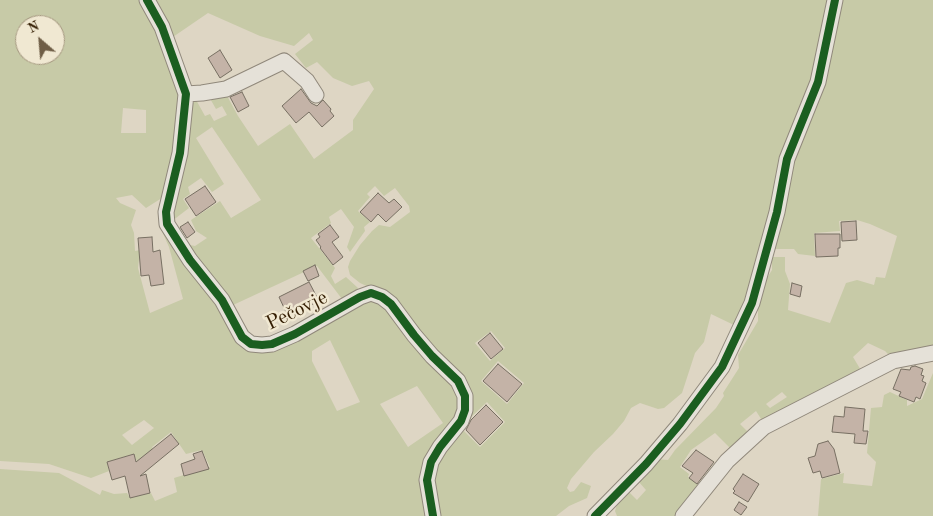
<!DOCTYPE html>
<meta charset="utf-8">
<style>
body{margin:0}
#map{position:relative;width:933px;height:516px;overflow:hidden;background:#ded6c4;font-family:"Old Standard TT",serif}
canvas{display:block}
.north{position:absolute;left:15px;top:15px;width:50px;height:50px;box-sizing:border-box;background:#f0e8d2;border:1px solid #a4977f;border-radius:50%;rotate:333deg;font-size:14px;font-weight:700;line-height:20px;text-align:center;color:#331d02}
.north::after{content:'';display:block;margin:auto;width:18px;height:22px;background:#6f5e46;clip-path:polygon(50% 0,100% 100%,50% 72%,0 100%)}
</style>
<div id="map">
<canvas width="933" height="516"></canvas>
<div class="north">N</div>
</div>
<script>
const c = document.querySelector('canvas').getContext('2d');
c.lineJoin = 'round';
function fill(path, color) {
  c.fillStyle = color;
  c.fill(path, 'evenodd');
}
function shape(rows) {
  const path = new Path2D();
  for (const r of rows) {
    path.moveTo(r[0], r[1]);
    for (let i = 2; i < r.length; i += 2) path.lineTo(r[i], r[i + 1]);
  }
  return path;
}
function trace(path, color, width, dash) {
  c.strokeStyle = color;
  c.lineWidth = width;
  c.lineCap = dash ? 'butt' : 'round';
  c.setLineDash(dash || []);
  c.stroke(path);
}
function write(font, color, halo, rows, align = 'center') {
  c.font = font + ' "Old Standard TT",serif';
  c.lineWidth = 5;
  c.setLineDash([]);
  c.textBaseline = 'middle';
  c.strokeStyle = halo;
  c.fillStyle = color;
  for (const [text, x, y, turn = 0] of rows) {
    c.save();
    c.translate(x, y);
    c.rotate((+turn || 0) * Math.PI / 180);
    c.textAlign = isNaN(turn) ? turn : align;
    if (halo) c.strokeText(text, 0, 0);
    c.fillText(text, 0, 0);
    c.restore();
  }
}
fill(shape([
 [0,0,144,0,183,96,165,196,146,208,132,195,116,198,120,203,136,210,131,225,134,233,135,251,140,250,138,268,150,313,183,299,169,247,161,229,248,345,359,302,379,300,451,378,462,407,436,445,430,516,0,516,0,469,59,473,100,495,102,490,114,494,127,493,130,498,151,493,155,501,177,492,174,478,210,467,202,450,186,454,171,432,152,447,154,450,138,463,133,454,107,462,109,471,91,478,49,464,0,461],
 [25,25,55,25,55,55,25,55],
 [123,108,146,110,146,133,121,133],
 [330,340,360,402,337,411,312,361,312,351],
 [417,386,443,423,408,447,380,404],
 [144,420,154,428,132,445,122,435],
 [151,0,832,0,819,54,760,259,736,326,711,314,704,342,695,353,682,393,664,408,658,409,640,403,631,408,624,421,613,434,594,452,571,479,567,488,570,492,574,491,581,482,591,486,587,498,569,506,556,516,436,516,433,464,461,428,480,447,505,422,487,402,469,419,470,400,373,289,360,283,350,275,348,267,350,261,360,245,372,231,379,225,390,227,410,212,409,206,395,188,384,196,375,186,367,194,370,197,358,211,370,222,364,227,365,231,350,252,347,247,354,227,341,209,329,217,331,223,311,238,335,268,331,276,335,284,346,277,358,288,356,293,342,299,317,266,231,306,189,250,190,245,195,246,207,238,196,231,191,220,220,201,231,218,261,200,212,127,196,138,224,184,212,192,201,178,188,187,190,194,183,199,189,208,172,221,188,107,195,98,205,116,210,114,214,121,227,115,222,106,216,109,208,95,225,92,238,116,258,146,290,124,314,159,353,130,353,120,374,89,369,81,352,86,333,78,317,62,306,68,295,54,313,40,309,33,294,46,260,36,208,13,170,39],
 [491,331,505,348,490,361,475,343],
 [498,361,524,383,507,404,481,381],
 [839,0,933,0,933,350,892,358,885,351,868,343,853,357,862,372,765,425,756,411,740,424,751,435,733,451,715,433,691,450,680,467,689,474,688,477,703,487,681,516,617,516,615,511,617,504,628,491,637,500,646,490,638,481,655,459,668,460,675,450,716,408,724,396,723,393,739,368,738,355,758,321,758,302,767,278,772,270,772,257,785,257,785,271,790,284,788,310,830,323,846,283,857,280,874,285,876,277,885,278,897,236,870,224,857,220,839,221,840,231,814,233,815,256,798,254,794,249,773,249,793,158],
 [782,392,787,397,770,408,766,404],
 [933,373,933,516,818,516,821,479,844,473,843,483,872,486,876,462,867,453,871,408,882,407,884,395,890,392,907,400,907,406,922,399]
]), '#c7caa7');
const building = shape([
 [220,50,232,70,220,78,208,58,220,50],
 [301,89,311,103,317,106,323,100,331,109,330,111,334,116,322,127,309,112,296,123,282,106,301,89],
 [242,92,249,106,238,112,230,97,242,92],
 [205,186,216,202,196,216,185,199,205,186],
 [378,193,389,203,394,199,402,207,386,222,378,214,371,222,360,212,378,193],
 [856,221,857,240,842,241,841,222,856,221],
 [188,222,195,232,187,238,180,227,188,222],
 [330,225,339,237,332,242,343,257,333,265,320,248,321,247,316,240,320,237,318,234,330,225],
 [815,234,840,234,840,248,838,248,838,256,816,257,815,234],
 [152,237,153,252,160,250,164,284,151,286,149,275,141,276,138,238,152,237],
 [315,265,319,276,308,281,303,271,315,265],
 [309,282,319,301,292,315,289,310,286,312,279,297,309,282],
 [792,283,802,286,800,297,790,294,792,283],
 [490,333,503,349,491,359,478,343,490,333],
 [498,364,522,384,507,402,483,381,498,364],
 [915,366,923,369,921,375,924,376,922,381,926,383,920,399,916,397,914,402,899,396,901,392,893,389,901,369,910,370,911,367,915,366],
 [486,405,503,422,480,445,466,430,471,420,486,405],
 [845,407,865,409,863,431,868,431,866,444,854,443,855,434,832,432,834,416,844,417,845,407],
 [171,434,179,444,140,476,146,474,150,493,130,498,125,476,112,480,107,462,134,454,136,462,171,434],
 [828,441,834,449,840,473,822,478,820,471,813,473,808,458,815,456,818,444,828,441],
 [696,450,714,462,697,484,689,478,693,473,682,466,696,450],
 [202,451,209,469,184,476,181,464,195,459,193,454,202,451],
 [743,474,759,484,748,502,733,493,735,491,733,489,743,474],
 [739,502,747,507,741,515,734,510,739,502]
]);
fill(building, '#c4b3a7');
trace(building, '#776f62', 1);
const minor = shape([
 [147,0,162,27,186,94,180,153,166,212,167,224,190,260,222,300,242,337,251,344,262,345,272,344,295,334,360,297,371,293,382,297,391,304,414,335,432,356,458,381,465,396,465,410,461,421,440,447,431,462,427,480,433,516],
 [186,94,202,93,226,89,284,61,307,81,316,95],
 [595,516,646,464,680,424,722,367,752,303,777,212,787,159,818,82,835,0],
 [683,516,727,461,764,427,893,361,933,353]
]);
trace(minor, '#90887b', 17);
trace(minor, '#e5e1d8', 15);
trace(shape([
 [147,0,162,27,186,94,180,153,166,212,167,224,190,260,222,300,242,337,251,344,262,345,272,344,295,334,360,297,371,293,382,297,391,304,414,335,432,356,458,381,465,396,465,410,461,421,440,447,431,462,427,480,433,516],
 [595,516,646,464,680,424,722,367,752,303,777,212,787,159,818,82,835,0]
]), '#1b5e20', 8);
write('20px', '#331d02', '#f0e8d2', [
 ["Pečovje",297,311,-26]
]);
</script>
